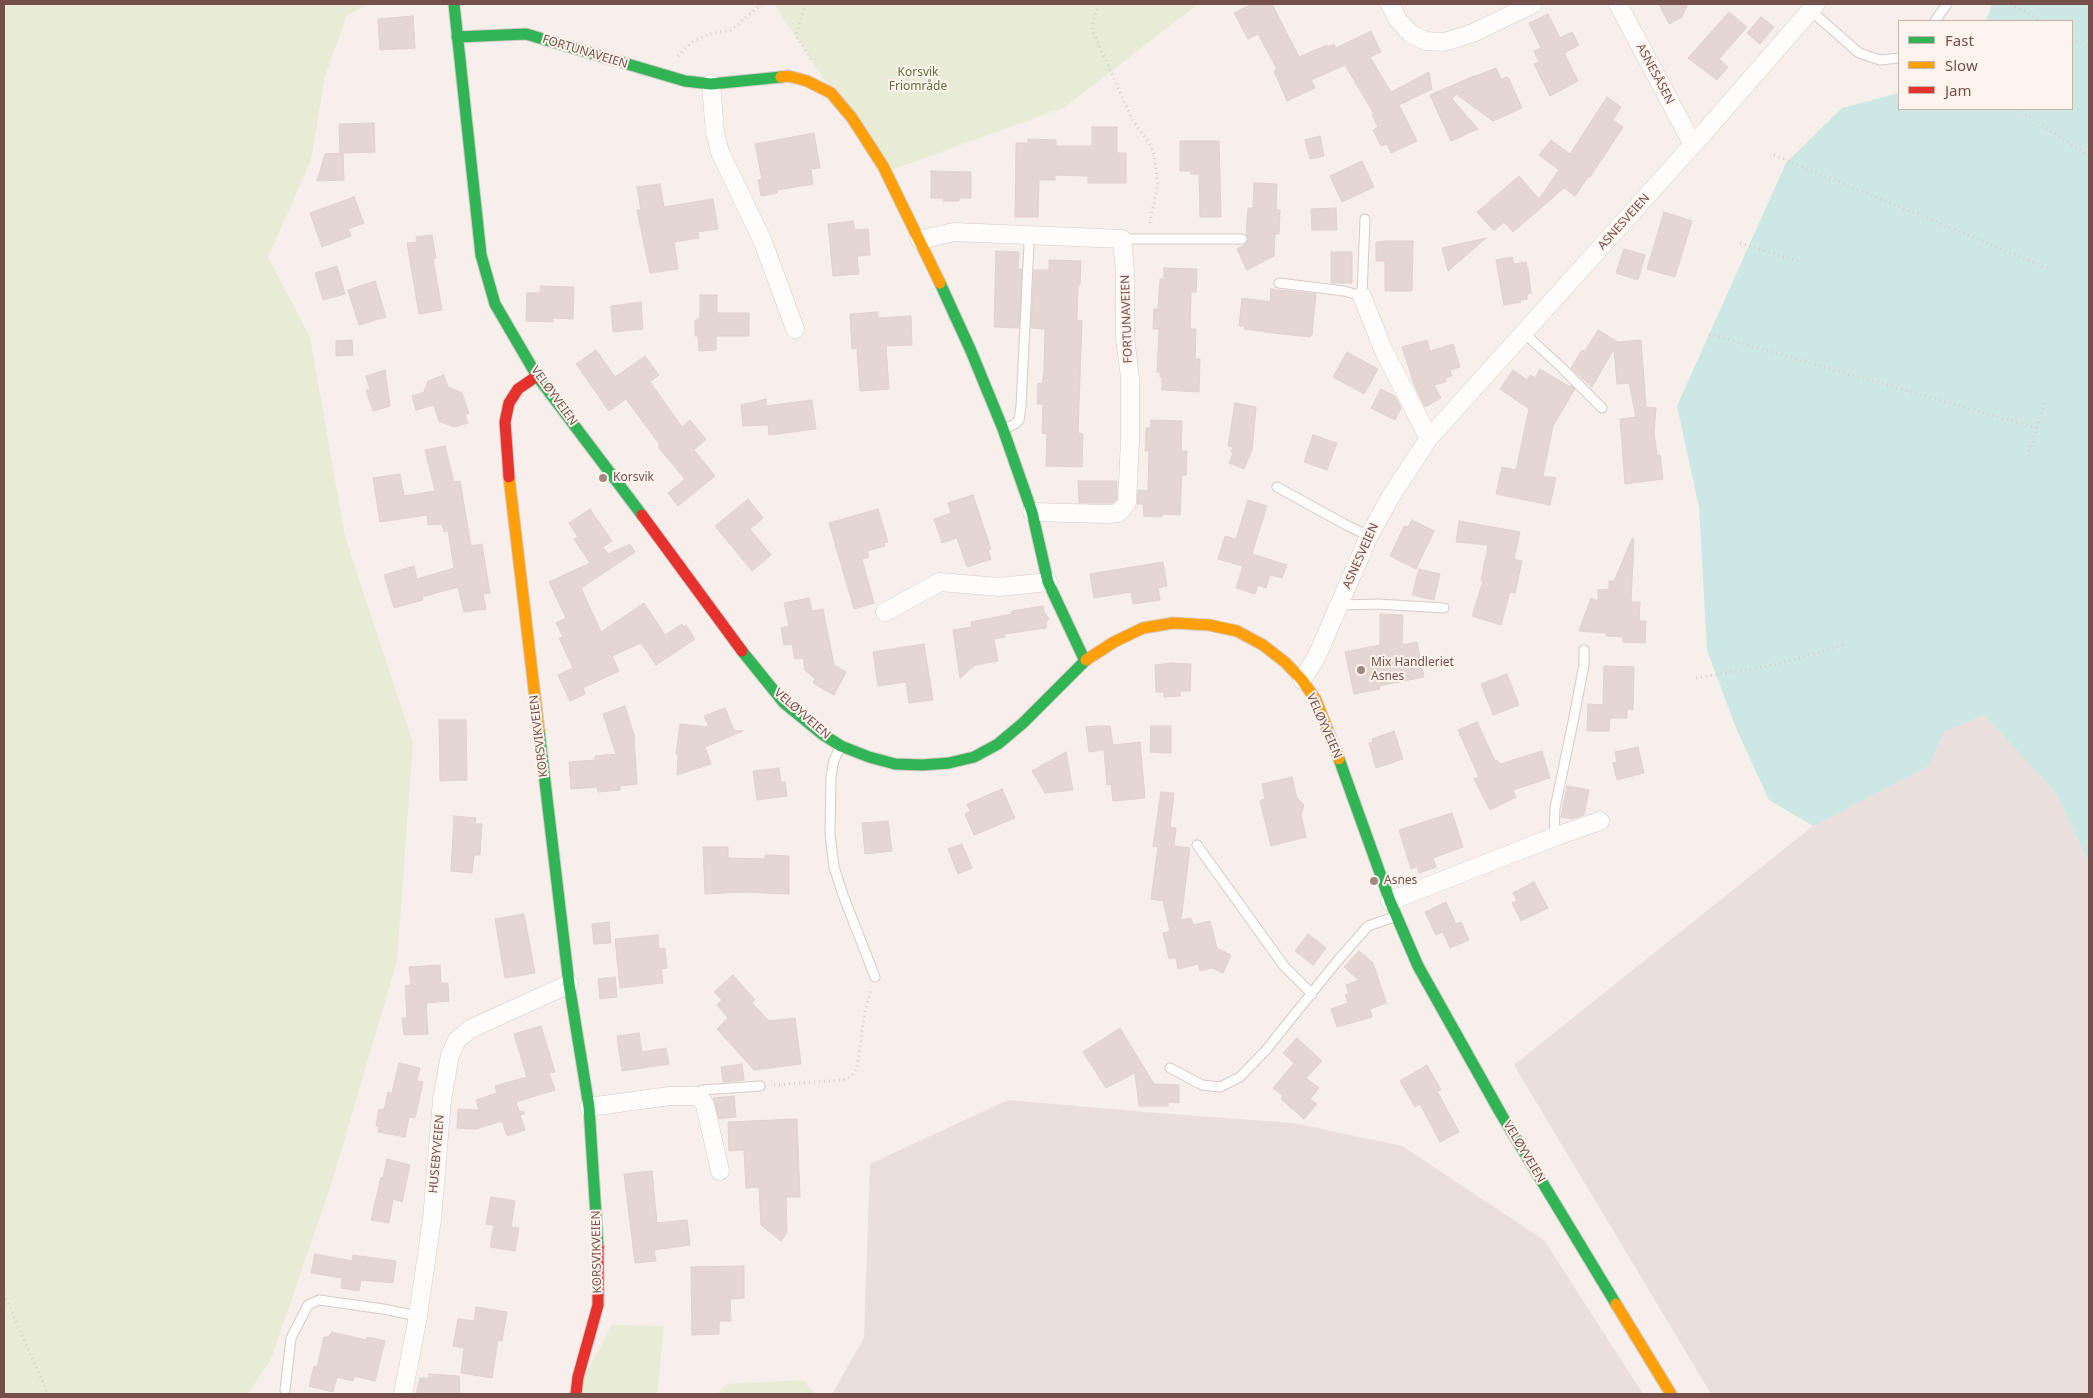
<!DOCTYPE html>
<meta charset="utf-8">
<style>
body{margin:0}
#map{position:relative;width:2093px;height:1398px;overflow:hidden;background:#f7efeb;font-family:"Noto Sans",sans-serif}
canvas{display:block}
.frame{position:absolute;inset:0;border:5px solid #75504b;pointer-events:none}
.legend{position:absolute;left:1898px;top:20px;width:175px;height:90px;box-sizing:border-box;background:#fff3ed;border:1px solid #c8b2ac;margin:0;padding:6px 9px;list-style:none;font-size:15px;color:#75504b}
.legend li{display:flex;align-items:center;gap:10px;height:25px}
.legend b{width:25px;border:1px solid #c8b2ac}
</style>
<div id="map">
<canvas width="2093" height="1398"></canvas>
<div class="frame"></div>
<ul class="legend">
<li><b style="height:6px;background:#30b455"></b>Fast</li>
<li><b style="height:6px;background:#ff9f0a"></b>Slow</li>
<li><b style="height:6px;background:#e5322d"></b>Jam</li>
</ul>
</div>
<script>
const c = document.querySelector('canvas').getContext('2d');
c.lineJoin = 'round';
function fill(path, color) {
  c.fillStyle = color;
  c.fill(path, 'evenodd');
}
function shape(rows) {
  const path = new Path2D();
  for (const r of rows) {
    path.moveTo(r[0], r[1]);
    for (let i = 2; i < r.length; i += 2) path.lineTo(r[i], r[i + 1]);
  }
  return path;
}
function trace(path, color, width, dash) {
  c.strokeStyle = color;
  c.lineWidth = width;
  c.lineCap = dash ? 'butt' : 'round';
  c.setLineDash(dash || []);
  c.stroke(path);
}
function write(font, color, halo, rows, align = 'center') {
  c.font = font + ' "Noto Sans",sans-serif';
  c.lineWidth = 4;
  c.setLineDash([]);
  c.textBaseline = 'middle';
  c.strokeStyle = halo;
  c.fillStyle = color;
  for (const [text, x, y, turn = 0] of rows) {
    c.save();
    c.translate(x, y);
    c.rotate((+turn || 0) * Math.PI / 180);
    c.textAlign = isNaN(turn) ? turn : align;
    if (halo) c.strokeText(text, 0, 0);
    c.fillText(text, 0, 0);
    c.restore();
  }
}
fill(shape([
 [1984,715,2056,793,2089,864,2089,1394,1711,1394,1514,1065,1813,826,1929,766,1945,731],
 [1008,1100,1157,1113,1294,1123,1402,1146,1544,1240,1643,1394,832,1394,864,1338,870,1164]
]), '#eadfdc');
fill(shape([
 [4,4,371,4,347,15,325,76,311,160,268,257,310,337,345,536,413,743,397,961,331,1185,271,1359,248,1394,4,1394],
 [774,4,1198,4,1065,107,886,172],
 [612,1325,664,1326,657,1394,580,1394,580,1384],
 [803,1380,815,1394,717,1394,727,1384]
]), '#e8ecd6');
fill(shape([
 [1992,4,2089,4,2089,864,2056,793,1984,715,1945,731,1929,766,1813,826,1769,800,1736,728,1707,650,1699,507,1677,406,1786,163,1842,108,1899,93,1899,109,2072,109,2072,21,1986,21]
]), '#cde8e4');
const building = shape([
 [1252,4,1272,4,1299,57,1327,45,1328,47,1334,44,1336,48,1371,31,1381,52,1370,57,1391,92,1429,72,1432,89,1399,105,1417,141,1391,153,1387,144,1381,146,1373,130,1378,127,1372,115,1374,114,1345,65,1311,80,1315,88,1287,101,1274,71,1277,69,1258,34,1248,39,1234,13,1252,4],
 [1659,4,1688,4,1682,17,1669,24,1659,4],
 [1729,12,1747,27,1719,59,1728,67,1717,80,1688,58,1729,12],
 [1548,14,1560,38,1572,32,1579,45,1564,53,1578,81,1550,96,1534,64,1539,62,1534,51,1541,48,1529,23,1548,14],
 [413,16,415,48,380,50,378,19,413,16],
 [1761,17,1774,27,1760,44,1747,33,1761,17],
 [1496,68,1501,79,1508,77,1522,108,1493,121,1456,94,1452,99,1478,129,1451,141,1430,95,1474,76,1471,78,1496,68],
 [1607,97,1621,107,1613,120,1623,127,1590,177,1589,176,1575,196,1564,188,1513,232,1504,222,1494,231,1477,212,1519,176,1539,199,1559,170,1539,155,1551,140,1570,154,1607,97],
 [374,123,375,152,340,153,339,124,374,123],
 [1092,127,1117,127,1117,153,1126,153,1126,183,1088,183,1088,176,1055,175,1055,180,1039,180,1038,217,1015,217,1016,143,1028,143,1028,139,1056,140,1056,146,1092,146,1092,127],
 [814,133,820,168,811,169,813,184,777,190,777,193,761,196,758,180,762,179,755,144,814,133],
 [1320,136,1324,156,1310,159,1305,140,1320,136],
 [1180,141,1219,141,1221,217,1200,217,1199,174,1191,174,1191,171,1180,171,1180,141],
 [343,153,344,180,317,181,325,154,343,153],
 [1362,161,1374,187,1342,202,1330,176,1362,161],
 [931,171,971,172,971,198,959,198,959,201,943,201,943,198,931,198,931,171],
 [1254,183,1277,184,1276,210,1280,210,1279,234,1275,234,1274,256,1247,270,1237,249,1246,244,1248,239,1246,235,1248,208,1253,208,1254,183],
 [660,184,664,207,713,199,718,229,698,232,699,238,674,242,678,269,650,273,637,210,641,210,637,187,660,184],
 [354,197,364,223,348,229,351,236,322,247,310,213,354,197],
 [1336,208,1337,230,1312,230,1311,209,1336,208],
 [1664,212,1692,221,1675,277,1647,269,1664,212],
 [853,221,855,230,868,229,870,255,857,256,859,274,833,276,828,224,853,221],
 [432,235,436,258,433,259,442,310,419,314,407,243,417,242,416,237,432,235],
 [1486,238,1448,271,1442,248,1486,238],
 [1385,241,1413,241,1412,291,1385,291,1385,261,1376,261,1376,242,1385,241],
 [1624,249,1645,255,1638,280,1616,273,1624,249],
 [996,251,1019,252,1018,269,1022,269,1019,328,994,327,996,251],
 [1331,252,1352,252,1352,283,1331,283,1331,252],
 [1512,257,1514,264,1526,262,1527,268,1528,268,1531,293,1527,294,1527,299,1520,300,1521,302,1504,305,1496,260,1512,257],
 [1049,260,1081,261,1080,285,1078,284,1077,320,1082,321,1078,433,1083,434,1082,467,1046,466,1047,434,1042,433,1043,404,1037,404,1038,383,1042,384,1044,372,1045,329,1031,328,1034,270,1049,270,1049,260],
 [337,266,345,294,323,300,315,273,337,266],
 [1164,268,1197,269,1196,292,1191,292,1190,329,1196,329,1195,359,1200,359,1199,392,1162,390,1162,377,1160,377,1160,372,1157,372,1159,329,1153,329,1154,309,1158,309,1160,279,1164,279,1164,268],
 [375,281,386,317,359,325,348,290,375,281],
 [541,286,574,287,573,319,553,318,553,322,526,321,527,293,540,293,541,286],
 [1271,289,1316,294,1312,335,1310,337,1273,333,1244,329,1245,326,1239,326,1242,298,1270,302,1271,289],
 [700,295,717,295,717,313,749,313,749,336,716,336,716,350,699,351,698,336,695,336,695,321,700,317,700,295],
 [641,302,643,329,613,332,611,306,641,302],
 [878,312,878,318,911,316,912,345,886,346,889,389,860,391,857,348,852,349,850,314,878,312],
 [1598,330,1618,342,1641,340,1646,407,1656,408,1654,433,1657,455,1660,455,1663,479,1625,484,1620,419,1636,417,1629,383,1617,384,1614,349,1592,387,1571,368,1582,350,1585,351,1598,330],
 [352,340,353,355,336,356,336,341,352,340],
 [1427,340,1430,351,1453,344,1460,367,1450,370,1452,376,1445,378,1446,382,1434,385,1441,398,1425,407,1415,387,1402,347,1427,340],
 [596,350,615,377,645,356,659,375,650,382,682,427,690,420,706,439,694,450,715,476,678,506,668,493,685,479,658,447,660,445,626,399,609,411,576,364,596,350],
 [1347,352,1378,369,1364,394,1333,377,1347,352],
 [1540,369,1572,388,1570,385,1575,389,1553,426,1543,476,1556,478,1550,505,1496,494,1502,467,1516,470,1529,409,1500,389,1513,370,1527,380,1530,375,1535,378,1540,369],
 [385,370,390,406,373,411,366,390,370,390,366,376,385,370],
 [444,375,448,387,462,393,469,413,465,415,468,423,454,427,439,421,434,405,416,410,412,396,424,392,428,381,444,375],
 [1381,389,1395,396,1401,408,1395,420,1371,408,1381,389],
 [766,399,766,406,812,400,816,429,769,435,768,425,743,426,741,405,766,399],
 [1235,403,1256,407,1252,450,1244,469,1229,463,1233,453,1231,452,1233,447,1228,446,1235,403],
 [1151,420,1182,421,1181,451,1187,451,1186,475,1182,475,1180,515,1162,514,1162,517,1144,516,1143,504,1137,504,1138,490,1148,491,1149,451,1145,451,1146,428,1150,428,1151,420],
 [1313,435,1337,443,1327,470,1304,462,1313,435],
 [445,446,454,482,460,481,471,546,482,544,490,593,483,594,486,609,464,612,458,587,422,597,423,600,394,608,384,575,414,566,417,579,454,568,448,531,444,532,442,524,428,525,427,515,380,522,373,478,400,474,404,496,435,491,425,450,445,446],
 [1078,481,1117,481,1117,499,1113,503,1079,503,1078,481],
 [973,495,991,549,988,550,991,559,967,567,957,538,942,543,934,519,951,513,948,503,973,495],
 [748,499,763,518,750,529,771,555,752,571,715,526,748,499],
 [1248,500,1267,506,1252,554,1287,565,1282,578,1270,575,1266,588,1258,585,1255,594,1236,588,1243,566,1218,559,1225,536,1236,539,1248,500],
 [590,509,612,541,603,547,608,554,630,544,635,552,581,588,601,632,644,603,665,635,682,624,684,627,686,625,695,639,656,665,641,643,612,656,619,671,583,688,585,694,570,701,558,675,573,668,559,638,563,637,556,623,566,618,549,582,590,563,574,539,578,537,569,523,590,509],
 [878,509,888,542,884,543,885,546,867,551,869,557,862,559,874,603,854,609,829,523,878,509],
 [1412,520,1434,531,1416,569,1390,556,1404,526,1408,527,1412,520],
 [1459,521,1520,532,1514,559,1522,561,1515,593,1510,592,1501,625,1472,616,1483,581,1481,581,1488,545,1456,542,1459,521],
 [1632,539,1634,539,1631,602,1640,602,1639,621,1646,621,1645,643,1623,642,1623,637,1606,636,1606,633,1579,631,1591,598,1598,601,1598,590,1609,589,1609,581,1614,581,1632,539],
 [1163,562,1167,586,1158,588,1160,600,1133,604,1131,592,1094,598,1090,574,1163,562],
 [1419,569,1440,574,1434,600,1412,595,1419,569],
 [809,598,812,611,823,609,834,665,846,672,834,695,813,683,815,679,805,670,803,658,795,659,792,644,784,645,781,628,789,626,784,603,809,598],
 [1043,606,1044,612,1049,619,1046,622,1046,628,1004,634,1005,637,994,639,998,661,975,665,960,678,953,630,972,627,971,622,1012,614,1012,611,1043,606],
 [1380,614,1403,615,1402,645,1417,642,1424,677,1379,686,1380,689,1354,694,1345,652,1380,645,1380,614],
 [924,644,933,700,909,703,906,682,878,686,873,652,924,644],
 [1171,663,1191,664,1190,691,1180,691,1180,696,1164,697,1164,692,1156,692,1155,665,1171,663],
 [1604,666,1634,667,1633,710,1627,709,1627,718,1610,718,1609,731,1587,731,1588,704,1603,705,1604,666],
 [1507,674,1519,705,1493,715,1481,684,1507,674],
 [625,706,635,738,634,738,637,784,620,786,620,790,598,792,597,787,571,789,569,762,595,760,595,756,616,754,603,714,625,706],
 [725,708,734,730,743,731,705,747,711,764,677,775,678,754,676,754,680,724,709,727,704,716,725,708],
 [439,720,466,720,467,780,440,781,439,720],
 [1477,722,1495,761,1497,760,1500,764,1542,751,1550,778,1513,790,1516,797,1490,810,1474,779,1479,777,1458,730,1477,722],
 [1097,726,1110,726,1113,745,1140,742,1145,798,1113,801,1111,784,1107,785,1104,750,1089,752,1086,727,1097,726],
 [1151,726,1171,726,1171,753,1150,752,1151,726],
 [1394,731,1403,759,1376,768,1369,743,1373,742,1372,739,1394,731],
 [1638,747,1644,773,1617,780,1613,763,1617,762,1615,752,1638,747],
 [1066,752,1073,790,1045,793,1032,771,1066,752],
 [779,768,781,782,785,782,787,796,757,800,753,771,779,768],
 [1292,777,1297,798,1304,805,1301,815,1306,837,1271,846,1260,801,1265,799,1262,784,1292,777],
 [1567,786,1589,790,1584,815,1572,819,1561,817,1567,786],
 [1002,789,1015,818,974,835,965,814,970,811,967,804,1002,789],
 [1161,792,1174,793,1170,827,1176,828,1174,846,1190,848,1181,920,1191,918,1193,925,1210,921,1217,948,1231,955,1223,973,1212,968,1200,971,1198,964,1178,969,1176,958,1169,959,1163,933,1170,931,1163,901,1151,899,1158,847,1153,846,1161,792],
 [1452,813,1463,847,1433,858,1436,867,1419,873,1417,867,1411,869,1399,830,1452,813],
 [454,816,476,818,475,824,482,824,480,855,474,855,472,873,451,871,454,816],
 [888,821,892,851,865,854,862,823,888,821],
 [962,844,972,868,958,874,948,849,962,844],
 [703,847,728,847,728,858,765,859,765,855,789,856,789,894,744,892,705,894,703,847],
 [1534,882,1548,908,1521,921,1512,903,1517,901,1513,893,1534,882],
 [1446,902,1456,924,1461,922,1469,940,1450,948,1443,932,1436,935,1425,912,1446,902],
 [524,914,535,973,505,978,495,919,524,914],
 [609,922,611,943,594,944,592,924,609,922],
 [1308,934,1326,948,1313,965,1295,951,1308,934],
 [658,935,659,949,665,948,667,968,661,969,663,983,620,988,615,939,658,935],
 [1359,951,1373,963,1387,1005,1384,1002,1384,1004,1370,1009,1372,1017,1337,1027,1331,1009,1348,1003,1345,995,1349,994,1346,985,1359,980,1344,967,1359,951],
 [440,965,441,983,448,983,449,1001,426,1003,428,1034,404,1035,402,1018,407,1018,405,986,411,985,409,967,440,965],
 [733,975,755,1000,752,1003,769,1021,795,1018,801,1064,754,1070,717,1029,728,1018,717,1005,722,1000,714,992,733,975],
 [615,977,617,997,600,999,598,979,615,977],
 [541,1026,555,1072,549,1073,555,1090,516,1102,519,1111,524,1112,524,1114,520,1115,525,1130,507,1136,502,1121,476,1129,457,1128,458,1109,479,1110,476,1100,497,1093,495,1086,527,1077,514,1034,541,1026],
 [1120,1028,1154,1084,1179,1085,1179,1103,1168,1102,1168,1106,1139,1106,1135,1073,1106,1088,1083,1052,1120,1028],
 [639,1033,642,1052,666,1048,669,1064,622,1071,617,1036,639,1033],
 [1297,1038,1322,1061,1306,1078,1319,1088,1310,1099,1317,1104,1304,1119,1281,1099,1283,1096,1273,1088,1294,1063,1283,1053,1297,1038],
 [399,1063,420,1068,417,1081,423,1082,415,1118,409,1117,405,1137,378,1132,379,1127,376,1126,379,1109,384,1110,388,1092,392,1093,399,1063],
 [742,1064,744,1080,723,1082,721,1067,742,1064],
 [1427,1065,1441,1090,1437,1091,1459,1132,1440,1142,1420,1104,1415,1107,1400,1081,1427,1065],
 [734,1096,736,1117,719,1119,713,1098,734,1096],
 [797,1119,800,1197,786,1197,787,1232,781,1241,761,1225,759,1187,746,1188,744,1150,729,1151,728,1122,797,1119],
 [387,1159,410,1165,402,1202,393,1199,389,1223,371,1220,381,1177,383,1178,387,1159],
 [652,1171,657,1223,687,1220,690,1245,654,1250,656,1261,635,1263,624,1174,652,1171],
 [491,1197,515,1201,511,1227,519,1228,515,1251,490,1247,494,1225,486,1224,491,1197],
 [315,1254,352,1261,353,1255,396,1261,393,1283,361,1280,359,1291,341,1288,342,1278,311,1273,315,1254],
 [744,1266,744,1298,730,1299,731,1321,719,1321,719,1334,692,1335,691,1267,744,1266],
 [476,1307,507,1312,502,1341,498,1340,492,1378,461,1373,464,1348,453,1346,458,1319,474,1321,476,1307],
 [332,1332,366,1340,367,1337,385,1341,375,1381,354,1376,353,1381,337,1377,333,1392,309,1386,314,1366,317,1367,324,1337,328,1337,332,1332],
 [429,1374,459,1376,460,1394,416,1394,420,1378,429,1378,429,1374]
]);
fill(building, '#e4d6d3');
trace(building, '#e0d1cd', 1);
const lane = shape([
 [1810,10,1859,53,1880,60,1899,58],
 [1935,21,1947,4],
 [1122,239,1242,239],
 [1279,283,1344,291,1362,296,1365,219],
 [1524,333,1562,368,1602,408],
 [1004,429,1015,424,1019,420,1021,406,1029,244,1027,234],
 [1277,487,1348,526,1369,536],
 [1339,605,1378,604,1444,608],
 [841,746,834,760,831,776,830,834,834,867,843,895,875,977],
 [1554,837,1555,808,1573,722,1584,665,1584,650],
 [1197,845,1284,966,1312,994],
 [1170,1068,1202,1085,1220,1087,1240,1077,1266,1050,1339,959,1368,926,1394,917],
 [699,1096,702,1090,760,1086],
 [285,1390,291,1338,308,1305,319,1300,383,1309,418,1316]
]);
const street = shape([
 [1390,4,1398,20,1411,34,1426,41,1444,42,1473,33,1533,4],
 [1618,4,1693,145],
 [711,84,715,133,720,152,763,242,795,329],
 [920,240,954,232,1122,239,1125,272,1125,337,1130,378,1130,441,1127,503,1118,513,1108,514,1032,512],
 [1362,296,1383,349,1429,438],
 [885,612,940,582,999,587,1048,582],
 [1302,680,1316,658,1369,536,1391,496,1429,438,1708,128,1816,4],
 [1390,901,1554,837,1600,821],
 [589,1107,670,1096,699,1096,705,1105,720,1171],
 [403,1394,418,1316,432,1219,442,1100,450,1055,457,1040,470,1029,569,984]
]);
const fast = shape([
 [454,4,481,255,495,304,537,376,642,515],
 [457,37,526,34,685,81,711,84,781,77],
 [940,283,971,351,1003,429,1032,512,1048,582,1085,661],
 [742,651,784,703,822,734,841,746,869,757,895,764,922,765,949,763,974,757,998,744,1023,723,1086,660],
 [539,731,569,984,589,1107,598,1247],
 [1339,759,1390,901,1418,966,1501,1114,1616,1304]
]);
const slow = shape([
 [781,77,788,76,807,81,831,93,852,118,883,166,940,283],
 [509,477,539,731],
 [1086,660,1114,642,1143,628,1173,623,1209,625,1237,631,1263,645,1286,663,1302,680,1316,700,1339,759],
 [1616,1304,1671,1394]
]);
const jam = shape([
 [509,477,505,422,509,403,518,389,537,376],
 [642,515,742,651],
 [576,1394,578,1377,598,1305,598,1247]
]);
trace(lane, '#d6cbc8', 11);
trace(street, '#d6cbc8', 19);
trace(fast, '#d6cbc8', 13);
trace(slow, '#d6cbc8', 13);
trace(jam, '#d6cbc8', 13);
trace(shape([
 [806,4,796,35,811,60],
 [1099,4,1093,21,1093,32,1133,121,1150,144,1154,154,1158,184,1149,227],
 [2011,4,2042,21],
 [2072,39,2089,49],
 [678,56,692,42,709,34,731,30,762,4],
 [2017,109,2089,156],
 [1774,155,2050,269],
 [1740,243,1798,261],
 [1709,334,2037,428,2028,456],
 [2037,428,2045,401],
 [1696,678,1779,664,1843,645],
 [774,1085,843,1080,852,1076,857,1067,865,1011,871,990],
 [4,1294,48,1394]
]), '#d8cdcb', 3, [1, 4]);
trace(lane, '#fefdfc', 9);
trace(street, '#fefdfc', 18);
trace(fast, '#30b455', 11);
trace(slow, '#ff9f0a', 11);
trace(jam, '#e5322d', 11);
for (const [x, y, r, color] of [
 [603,478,5,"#a28883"],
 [1361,670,5,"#a28883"],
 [1374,881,5,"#a28883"]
]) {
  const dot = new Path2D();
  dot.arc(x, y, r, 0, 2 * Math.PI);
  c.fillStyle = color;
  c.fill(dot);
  trace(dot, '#fff3ed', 2);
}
write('12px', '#75504b', '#fff3ed', [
 ["FORTUNAVEIEN",585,52,17],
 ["ASNESÅSEN",1655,74,62],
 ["ASNESVEIEN",1624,222,-48],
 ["FORTUNAVEIEN",1127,319,-92],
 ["VELØYVEIEN",554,396,54],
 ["ASNESVEIEN",1361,556,-66],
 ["VELØYVEIEN",802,714,41],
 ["VELØYVEIEN",1324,726,66],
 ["KORSVIKVEIEN",539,736,-97],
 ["VELØYVEIEN",1524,1152,59],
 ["HUSEBYVEIEN",437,1154,-85],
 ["KORSVIKVEIEN",597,1252,-91]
]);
write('12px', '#5d7441', '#fff3ed', [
 ["Korsvik",918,73],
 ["Friområde",918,87]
]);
write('12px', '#75504b', '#fff3ed', [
 ["Korsvik",613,478],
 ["Mix Handleriet",1371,663],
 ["Asnes",1371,677],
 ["Asnes",1384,881]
], 'left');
</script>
